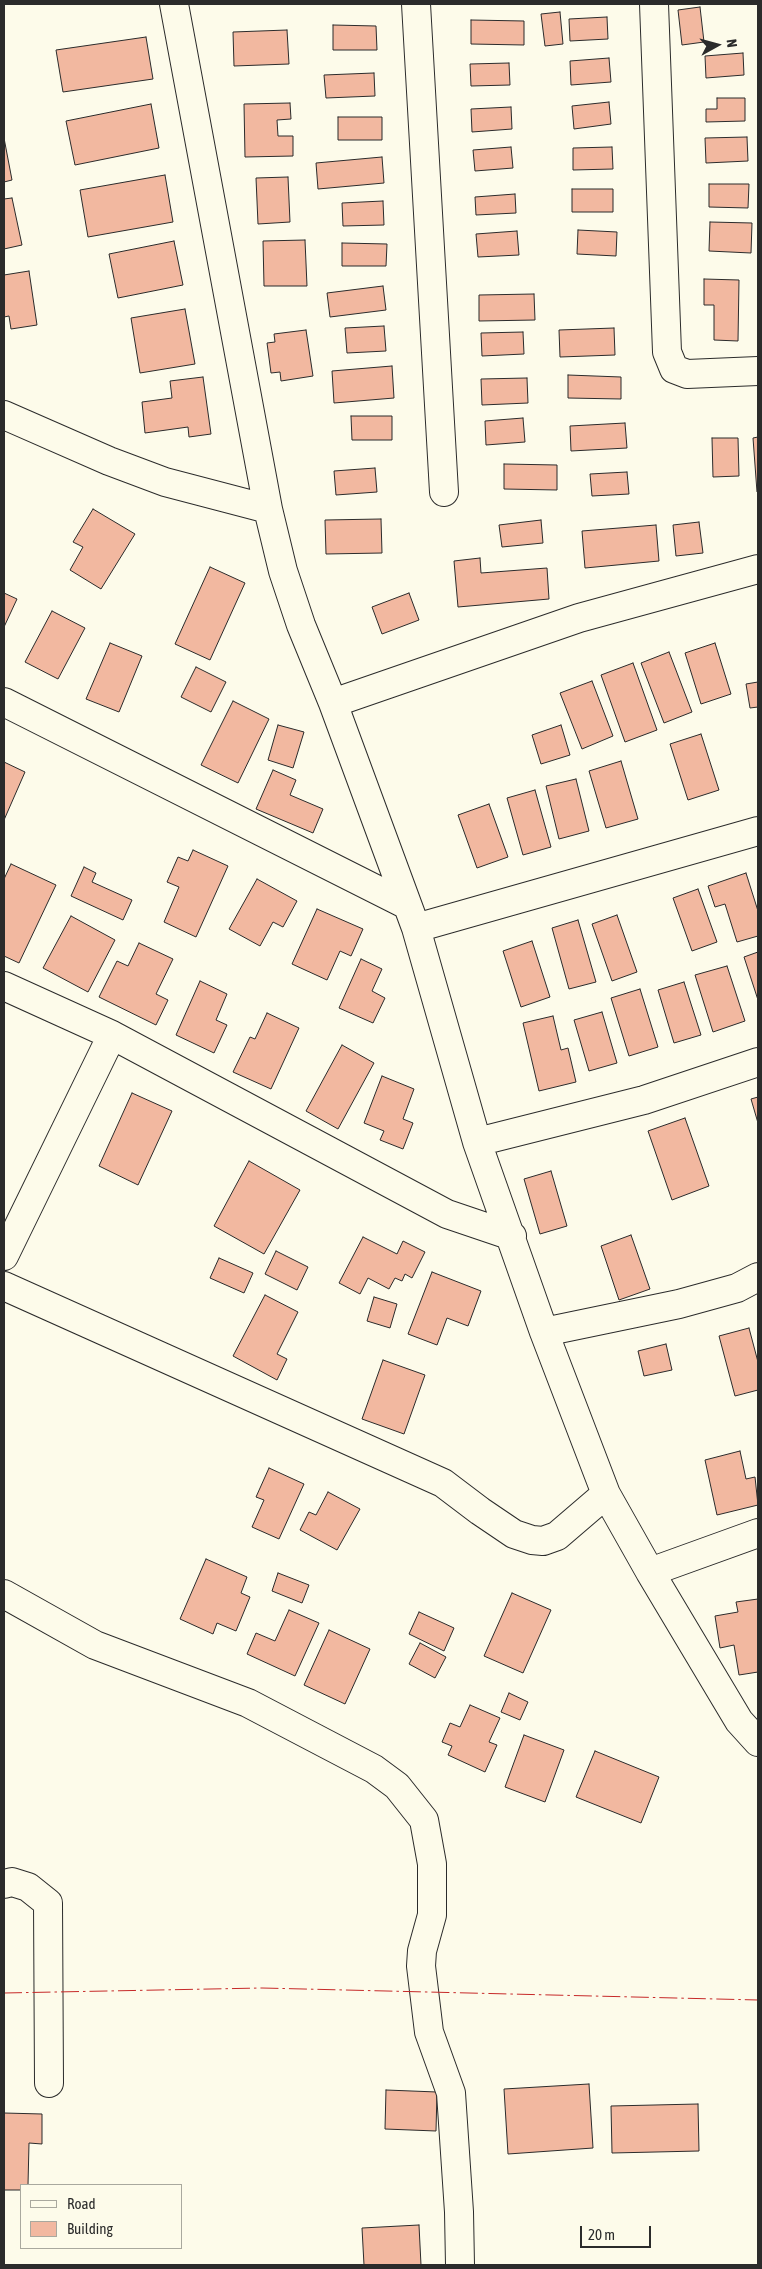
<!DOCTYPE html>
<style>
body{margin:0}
#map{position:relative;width:762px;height:2269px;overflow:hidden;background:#fdfbea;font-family:"Asap Condensed",sans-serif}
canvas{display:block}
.frame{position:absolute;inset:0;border:5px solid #2b2b2b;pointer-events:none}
.legend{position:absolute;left:20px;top:2184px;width:162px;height:65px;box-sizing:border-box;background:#fdfbea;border:1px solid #a9a89e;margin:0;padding:6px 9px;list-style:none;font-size:15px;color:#2b2b2b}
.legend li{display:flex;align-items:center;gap:10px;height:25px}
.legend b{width:25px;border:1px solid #a9a89e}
.north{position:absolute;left:692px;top:20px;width:50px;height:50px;-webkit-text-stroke:4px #fdfbea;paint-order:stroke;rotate:83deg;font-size:14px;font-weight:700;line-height:20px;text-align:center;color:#2b2b2b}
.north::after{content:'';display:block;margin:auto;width:18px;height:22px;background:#2b2b2b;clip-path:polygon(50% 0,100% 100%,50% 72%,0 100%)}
.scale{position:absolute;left:580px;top:2226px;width:71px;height:22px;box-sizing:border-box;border:2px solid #2b2b2b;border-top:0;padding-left:6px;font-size:15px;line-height:18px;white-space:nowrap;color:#2b2b2b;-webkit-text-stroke:4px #fdfbea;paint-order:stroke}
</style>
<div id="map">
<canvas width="762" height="2269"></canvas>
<div class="frame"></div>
<ul class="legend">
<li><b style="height:6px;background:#fdfbea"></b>Road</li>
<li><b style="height:14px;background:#f2b8a0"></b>Building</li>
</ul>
<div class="north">N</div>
<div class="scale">20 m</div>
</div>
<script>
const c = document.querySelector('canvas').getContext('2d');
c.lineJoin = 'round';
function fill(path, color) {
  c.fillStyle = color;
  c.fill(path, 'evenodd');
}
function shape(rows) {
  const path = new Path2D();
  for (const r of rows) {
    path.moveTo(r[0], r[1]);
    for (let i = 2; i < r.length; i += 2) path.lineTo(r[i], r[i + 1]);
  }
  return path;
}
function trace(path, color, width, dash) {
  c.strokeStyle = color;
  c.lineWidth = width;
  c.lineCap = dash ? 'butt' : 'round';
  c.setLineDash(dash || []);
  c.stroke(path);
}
const building = shape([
 [700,7,704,42,682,45,678,10,700,7],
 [560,12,563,44,545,46,541,14,560,12],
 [607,17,608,39,570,41,569,19,607,17],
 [471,20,524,21,524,45,471,44,471,20],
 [333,25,376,26,377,50,333,50,333,25],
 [287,30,289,64,234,66,233,32,287,30],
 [146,37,153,79,63,92,56,50,146,37],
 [743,53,744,75,706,78,705,56,743,53],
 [609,58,611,82,571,85,570,61,609,58],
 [509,63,510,85,471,86,470,64,509,63],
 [374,73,375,96,326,98,324,75,374,73],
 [717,98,745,98,745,121,706,122,706,109,717,109,717,98],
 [609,102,611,124,574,129,572,106,609,102],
 [290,103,291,119,277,120,278,136,293,136,293,156,245,157,244,104,290,103],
 [151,104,159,148,75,165,66,121,151,104],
 [511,107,512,129,472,132,471,109,511,107],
 [338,117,382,117,382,140,338,140,338,117],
 [747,137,748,161,706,163,705,138,747,137],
 [4,138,12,180,4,182,4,138],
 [511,147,513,168,475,171,473,150,511,147],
 [612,147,613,169,573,170,573,148,612,147],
 [382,157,384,183,318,189,316,163,382,157],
 [165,175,173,222,88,237,80,190,165,175],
 [288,177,290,222,258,224,256,178,288,177],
 [709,184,749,184,748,208,709,207,709,184],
 [572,189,613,189,613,212,572,212,572,189],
 [515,194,516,213,476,215,475,197,515,194],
 [12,198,22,245,4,249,4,199,12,198],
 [383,201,384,225,343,226,342,203,383,201],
 [710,222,752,223,751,253,709,251,710,222],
 [578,230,617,232,616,256,577,254,578,230],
 [517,231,519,255,478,257,476,234,517,231],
 [305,240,307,286,264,286,263,241,305,240],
 [174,241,183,285,118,298,109,254,174,241],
 [342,243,387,244,386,266,342,266,342,243],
 [29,271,37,325,11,329,9,316,4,317,4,275,29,271],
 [704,279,739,280,738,341,714,340,714,305,704,305,704,279],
 [383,286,386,310,330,317,327,293,383,286],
 [534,294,535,320,479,321,479,295,534,294],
 [185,309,195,364,140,373,131,318,185,309],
 [384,326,386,351,347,353,345,328,384,326],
 [614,328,615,355,560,357,559,330,614,328],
 [306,330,313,376,281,381,280,372,271,373,267,343,275,342,274,334,306,330],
 [523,332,524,354,482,356,481,333,523,332],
 [392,366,394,398,334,403,332,371,392,366],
 [568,375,621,377,621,399,568,398,568,375],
 [203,377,211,434,189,437,188,427,145,433,142,402,172,398,170,381,203,377],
 [527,378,528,403,482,405,481,379,527,378],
 [351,416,392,416,392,440,352,440,351,416],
 [523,418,525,442,486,445,485,421,523,418],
 [625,423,627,448,571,451,570,426,625,423],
 [758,437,758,492,757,492,753,438,758,437],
 [712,438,738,438,739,476,713,477,712,438],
 [504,464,557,465,557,490,504,489,504,464],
 [375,468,377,492,336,495,334,471,375,468],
 [627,472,629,494,592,496,590,474,627,472],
 [93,509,135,534,101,589,70,570,83,547,73,542,93,509],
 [381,519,382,553,326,554,325,520,381,519],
 [541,520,543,543,502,547,499,525,541,520],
 [699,522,703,553,676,556,673,525,699,522],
 [656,525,659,561,585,568,582,531,656,525],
 [480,558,481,573,547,568,549,599,458,607,454,561,480,558],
 [210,567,245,583,210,660,175,644,210,567],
 [4,593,17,599,4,627,4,593],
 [409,593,419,620,382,634,372,607,409,593],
 [52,611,85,628,58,679,25,662,52,611],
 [110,643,142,656,119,712,86,699,110,643],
 [715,643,731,694,701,704,685,653,715,643],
 [669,652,692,712,664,723,641,663,669,652],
 [633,663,657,730,625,742,601,675,633,663],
 [196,667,226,682,211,712,181,697,196,667],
 [592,681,613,736,582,749,560,693,592,681],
 [758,682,758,707,750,708,746,684,758,682],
 [233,701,269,719,238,783,201,765,233,701],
 [278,725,304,732,293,768,268,760,278,725],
 [561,725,570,755,541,764,532,735,561,725],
 [701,734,719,790,688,800,670,744,701,734],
 [621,761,638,819,606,828,589,771,621,761],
 [4,762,25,772,4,820,4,762],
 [273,770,296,780,290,795,323,809,313,833,256,809,273,770],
 [576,779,589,831,559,839,546,786,576,779],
 [535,790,551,847,523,855,507,798,535,790],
 [489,804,508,857,477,868,458,815,489,804],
 [193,850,228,866,196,937,164,922,179,887,167,882,178,857,188,861,193,850],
 [11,864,56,885,19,963,4,956,4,879,11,864],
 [84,867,96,873,92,882,132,900,123,920,71,896,84,867],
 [746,873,758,911,758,936,737,942,725,904,715,907,708,886,746,873],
 [257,879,297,901,283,927,273,922,260,946,229,929,257,879],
 [698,889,717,942,692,951,673,898,698,889],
 [317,909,363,929,351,956,340,951,327,980,292,964,317,909],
 [617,915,637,972,612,981,592,924,617,915],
 [71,916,115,940,88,992,43,968,71,916],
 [578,920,596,982,569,989,552,928,578,920],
 [532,941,550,997,521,1007,503,951,532,941],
 [139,943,173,959,156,994,168,1000,156,1025,99,997,117,961,128,966,139,943],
 [758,952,758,1000,744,957,758,952],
 [361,959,382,969,372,991,385,998,373,1023,339,1008,361,959],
 [727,966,745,1021,713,1032,695,975,727,966],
 [200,981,227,994,216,1020,227,1025,214,1053,176,1035,200,981],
 [684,982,701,1035,674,1043,658,990,684,982],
 [640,989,658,1047,629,1056,611,998,640,989],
 [602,1012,617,1063,589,1071,574,1020,602,1012],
 [267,1013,299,1028,271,1089,233,1072,250,1037,255,1039,267,1013],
 [553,1016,561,1050,568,1048,576,1082,539,1091,523,1023,553,1016],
 [342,1045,374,1063,338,1129,306,1111,342,1045],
 [382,1076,414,1089,403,1119,413,1123,403,1149,380,1140,384,1131,364,1123,382,1076],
 [132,1093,172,1111,138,1185,99,1166,132,1093],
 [758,1097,758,1123,751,1099,758,1097],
 [685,1118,709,1186,672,1200,648,1131,685,1118],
 [249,1161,300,1190,264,1254,214,1226,249,1161],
 [551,1171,567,1226,540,1234,524,1179,551,1171],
 [631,1235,650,1289,619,1300,601,1246,631,1235],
 [363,1237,397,1254,403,1241,425,1252,412,1278,405,1274,402,1281,395,1278,389,1289,368,1278,360,1294,339,1283,363,1237],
 [276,1251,308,1267,297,1290,265,1274,276,1251],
 [219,1258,253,1273,244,1293,210,1278,219,1258],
 [432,1272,481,1291,468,1326,447,1318,437,1345,408,1334,432,1272],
 [265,1295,298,1312,277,1354,287,1359,277,1380,233,1356,265,1295],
 [374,1297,397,1304,390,1328,367,1321,374,1297],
 [749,1328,758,1362,758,1390,735,1396,719,1336,749,1328],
 [666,1344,672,1370,644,1376,638,1351,666,1344],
 [383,1360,425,1375,404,1434,362,1419,383,1360],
 [740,1451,746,1479,755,1477,758,1505,717,1515,705,1460,740,1451],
 [269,1468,304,1484,279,1539,252,1527,264,1500,256,1497,269,1468],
 [328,1492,360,1509,337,1550,300,1530,309,1512,316,1515,328,1492],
 [206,1559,247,1577,241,1593,250,1597,236,1631,217,1623,213,1634,180,1619,206,1559],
 [278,1573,309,1585,302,1603,272,1591,278,1573],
 [512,1593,551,1610,523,1673,484,1656,512,1593],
 [758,1599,758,1672,739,1675,734,1645,720,1648,715,1616,738,1612,736,1602,758,1599],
 [289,1610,319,1623,295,1676,247,1654,256,1633,275,1641,289,1610],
 [419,1612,454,1628,444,1651,409,1634,419,1612],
 [329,1630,370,1649,345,1704,304,1685,329,1630],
 [420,1643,446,1657,435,1678,409,1664,420,1643],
 [509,1693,528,1702,520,1720,501,1712,509,1693],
 [470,1705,500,1718,489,1742,497,1745,485,1772,448,1755,452,1746,442,1742,450,1723,460,1727,470,1705],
 [524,1735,564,1750,545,1802,505,1787,524,1735],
 [595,1751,659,1777,641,1823,576,1797,595,1751],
 [589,2084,593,2148,508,2154,504,2089,589,2084],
 [386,2090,437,2092,436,2131,385,2129,386,2090],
 [698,2104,699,2151,612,2153,611,2106,698,2104],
 [4,2113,42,2114,42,2144,29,2143,28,2185,21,2185,21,2190,4,2190,4,2113],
 [419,2225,421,2265,364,2265,362,2228,419,2225]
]);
fill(building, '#f2b8a0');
trace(building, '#2b2b2b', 1);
const minor = shape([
 [174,4,268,509,283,571,301,625,333,703,416,928,477,1142,544,1332,606,1494,650,1572,739,1721,758,1742],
 [416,4,444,492],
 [654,4,667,352,674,369,687,374,758,371],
 [4,415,109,461,165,482,268,509],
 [4,702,407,905],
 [333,703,579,618,758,569],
 [416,928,758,831],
 [4,986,112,1035,447,1214,512,1236],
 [477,1142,644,1100,758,1062],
 [4,1256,112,1035],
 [4,1286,443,1483,480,1511,514,1534,532,1540,543,1541,557,1536,606,1494],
 [544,1332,679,1304,737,1288,758,1277],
 [650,1572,758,1533],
 [4,1594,95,1645,248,1703,374,1769,397,1786,424,1820,432,1864,432,1915,422,1951,421,1966,429,2032,451,2093,459,2212,460,2265],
 [4,1884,12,1882,28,1887,48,1903,49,2083]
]);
trace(minor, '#2b2b2b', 30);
trace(minor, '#fdfbea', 28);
trace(shape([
 [4,1993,262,1988,758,2000]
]), '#c62828', 1, [18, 4, 2.5, 4]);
</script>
